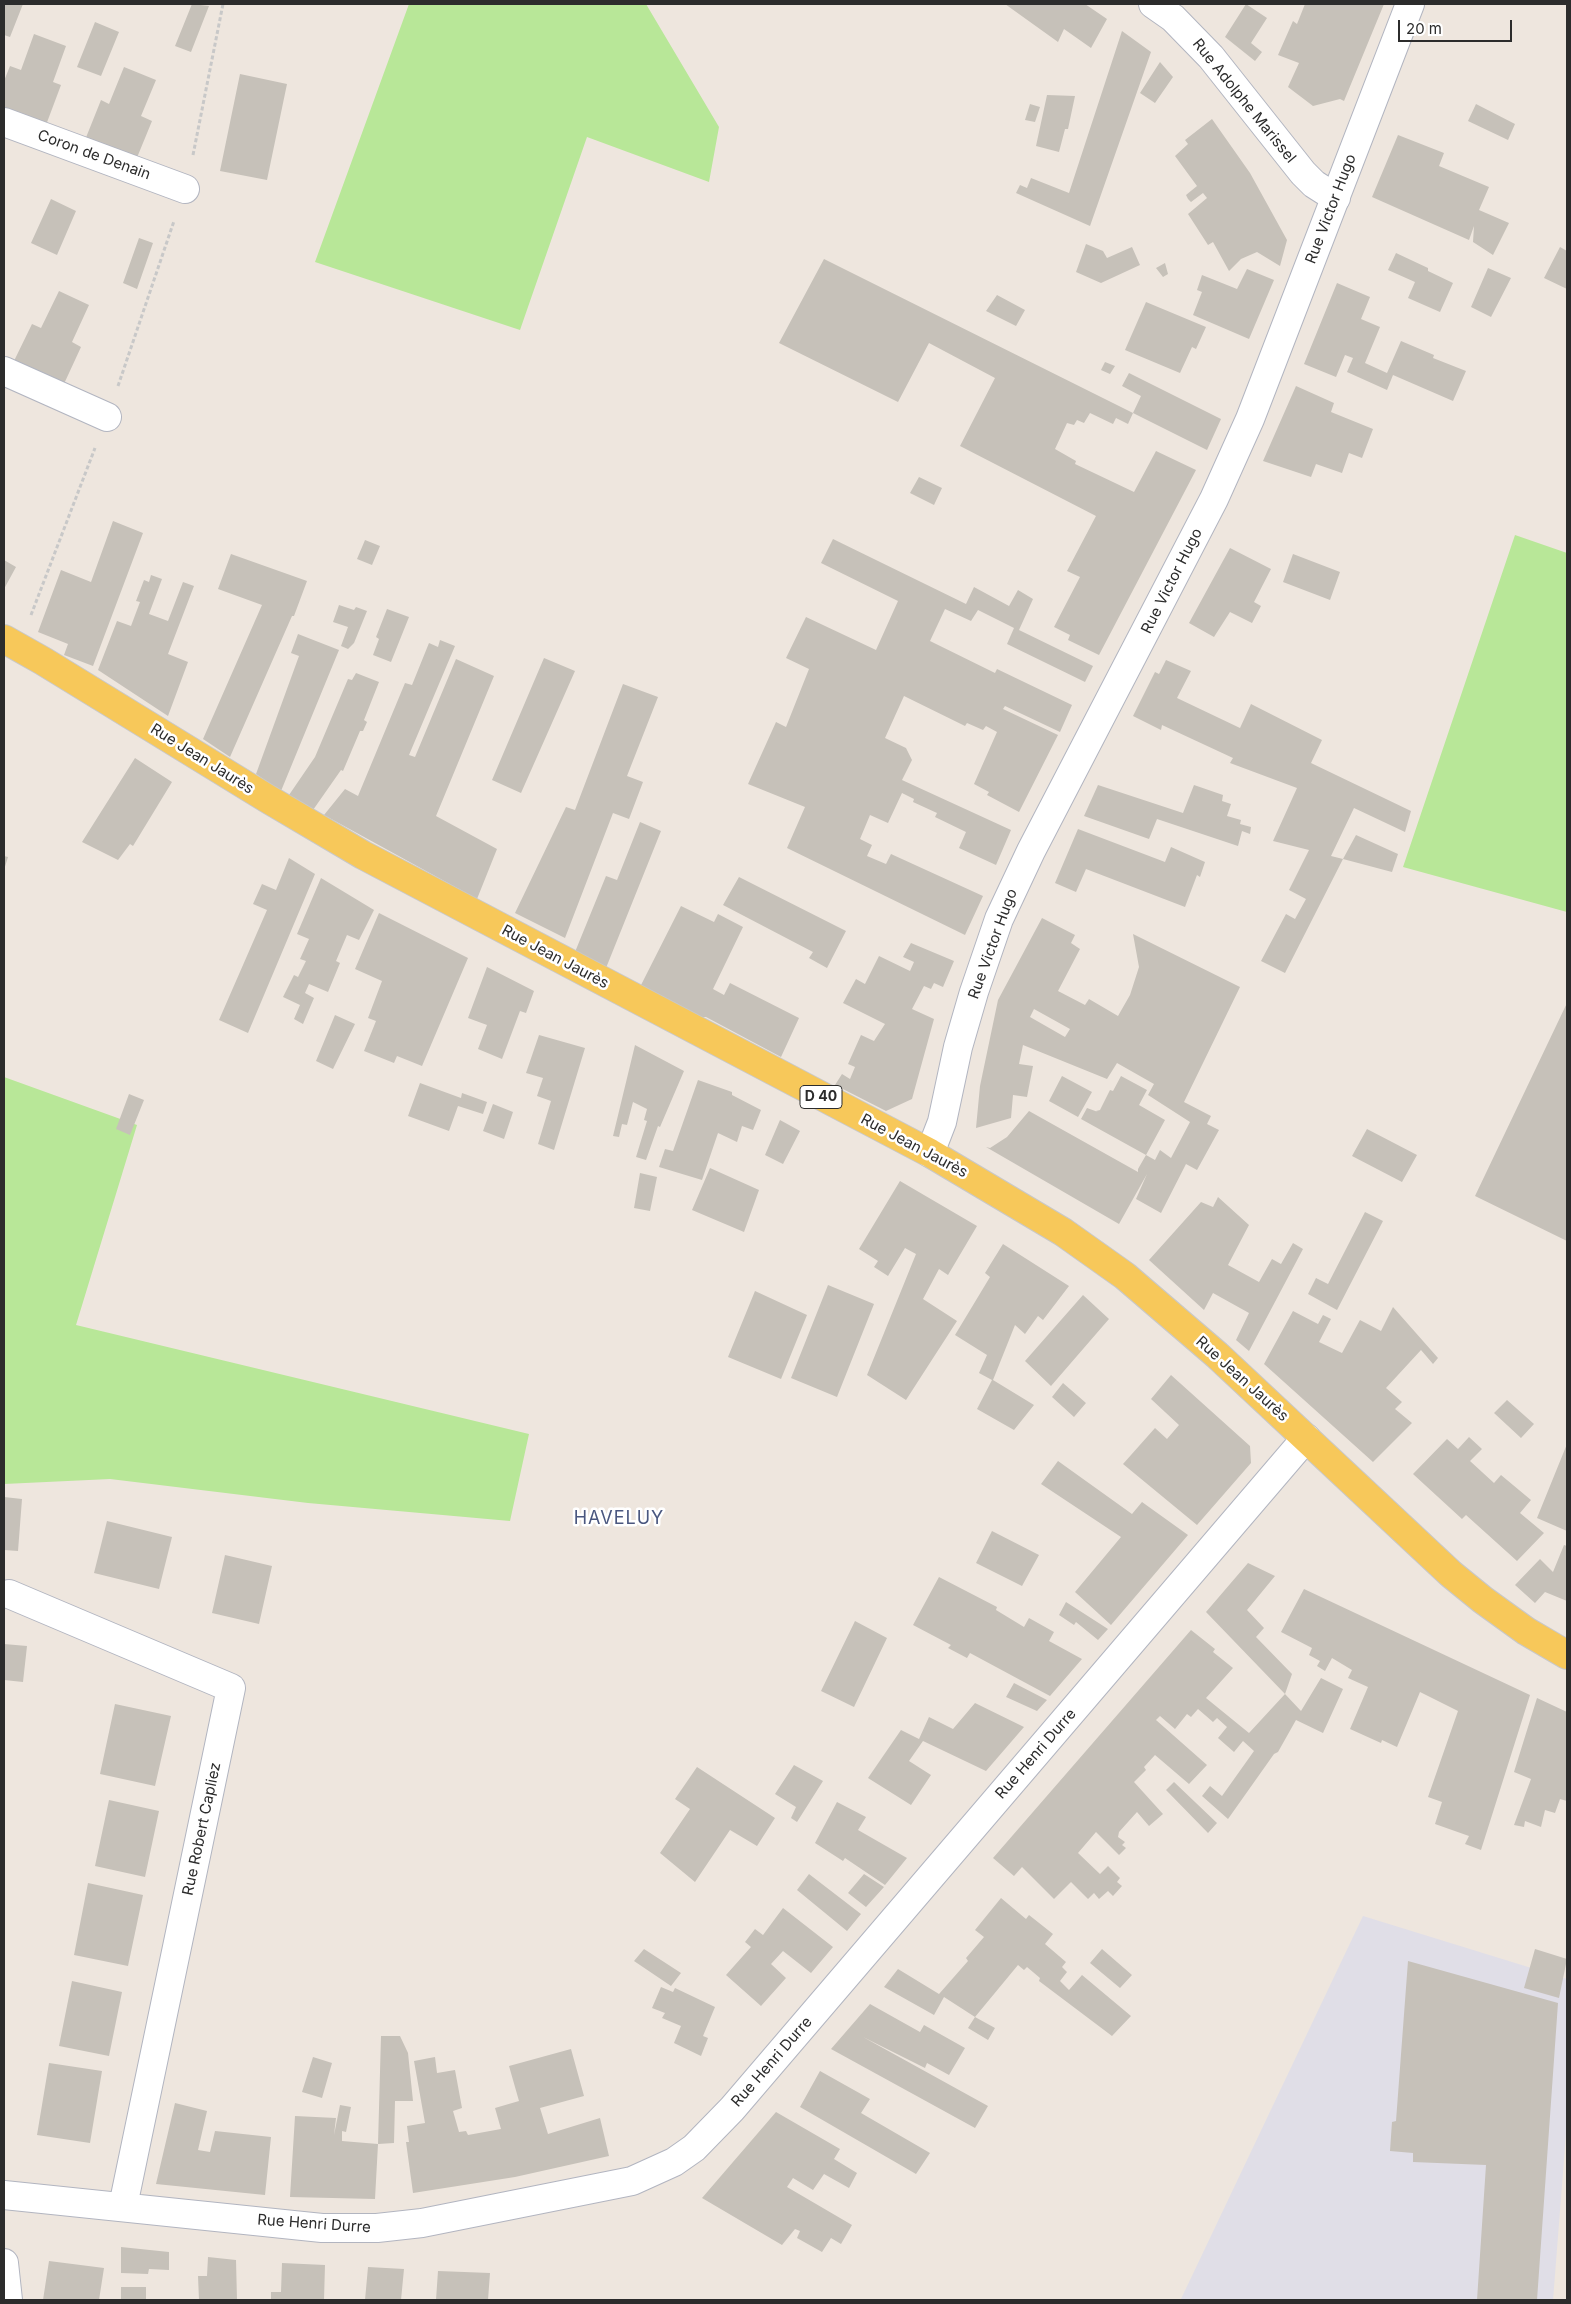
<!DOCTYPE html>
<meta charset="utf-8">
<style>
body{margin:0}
#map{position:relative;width:1571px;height:2304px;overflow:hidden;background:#eee6de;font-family:Inter,sans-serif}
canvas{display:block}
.frame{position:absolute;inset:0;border:5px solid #2c2c2c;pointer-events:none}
.scale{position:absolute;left:1398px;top:20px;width:114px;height:22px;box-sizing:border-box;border:2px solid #2c2c2c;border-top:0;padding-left:6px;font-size:15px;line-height:18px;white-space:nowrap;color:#2c2c2c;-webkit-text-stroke:4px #fff;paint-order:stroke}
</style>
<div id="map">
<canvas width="1571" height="2304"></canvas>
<div class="frame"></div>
<div class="scale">20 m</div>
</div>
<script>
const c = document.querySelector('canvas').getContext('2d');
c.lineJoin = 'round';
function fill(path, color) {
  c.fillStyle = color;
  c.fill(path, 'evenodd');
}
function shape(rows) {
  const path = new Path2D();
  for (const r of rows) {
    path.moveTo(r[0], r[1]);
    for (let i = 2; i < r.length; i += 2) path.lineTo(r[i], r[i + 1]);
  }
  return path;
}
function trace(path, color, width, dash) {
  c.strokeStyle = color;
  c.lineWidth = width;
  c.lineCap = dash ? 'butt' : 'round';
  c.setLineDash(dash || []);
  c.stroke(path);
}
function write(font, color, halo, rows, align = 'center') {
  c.font = font + ' Inter,sans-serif';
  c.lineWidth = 5;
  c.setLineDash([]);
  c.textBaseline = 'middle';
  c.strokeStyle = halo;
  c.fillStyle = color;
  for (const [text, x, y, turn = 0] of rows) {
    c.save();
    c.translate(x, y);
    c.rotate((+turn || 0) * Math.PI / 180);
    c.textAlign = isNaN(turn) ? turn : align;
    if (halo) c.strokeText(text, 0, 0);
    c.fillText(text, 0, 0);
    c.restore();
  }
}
fill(shape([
 [1363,1916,1567,1979,1567,2121,1553,2300,1181,2299]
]), '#e0dee7');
fill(shape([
 [409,4,646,4,719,127,709,182,587,137,520,330,315,262],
 [1515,535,1567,553,1567,912,1403,867],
 [4,1077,137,1125,76,1325,529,1434,510,1521,308,1503,110,1479,4,1484]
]), '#b8e798');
fill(shape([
 [4,4,23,4,10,37,4,35],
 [192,4,209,6,191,52,175,46],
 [1005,4,1085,4,1107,19,1091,48,1064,29,1058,42],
 [1246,4,1267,18,1251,43,1262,52,1255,61,1225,37],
 [1305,4,1384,4,1344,101,1340,99,1313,106,1288,87,1299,63,1278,55,1293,21,1297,24],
 [95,22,119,32,101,76,77,67],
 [1122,31,1151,52,1090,226,1016,193,1020,185,1027,188,1031,178,1069,193],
 [34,34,66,46,53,82,61,85,46,125,4,109,4,81,10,66,21,70],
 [1160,62,1173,77,1155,103,1140,93],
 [124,67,156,80,141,116,152,121,136,160,85,140,101,100,109,104],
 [240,74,287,84,267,180,220,171],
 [1047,95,1075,96,1068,129,1065,129,1059,152,1036,146],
 [1030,104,1040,107,1035,122,1025,120],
 [1476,104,1515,124,1508,140,1468,121],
 [1212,119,1250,173,1287,240,1280,266,1257,252,1241,259,1229,271,1213,242,1208,245,1188,214,1207,198,1203,193,1191,202,1188,199,1186,195,1197,186,1175,156,1188,144,1185,140],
 [1398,135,1444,153,1439,166,1489,187,1479,210,1509,223,1493,255,1473,242,1474,226,1469,240,1372,197],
 [51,199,76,211,57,255,31,243],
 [139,238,153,243,137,289,123,283],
 [1086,244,1103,251,1107,258,1132,247,1140,265,1101,283,1076,272],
 [1560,247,1567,251,1567,289,1544,278],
 [1396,253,1428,268,1428,271,1453,283,1440,312,1408,298,1415,282,1388,270],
 [824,259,1133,413,1128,424,1116,418,1113,424,1090,413,1084,423,1077,420,1074,425,1067,423,1055,449,1076,461,1075,464,1134,492,1156,451,1196,470,1099,655,1068,640,1070,635,1054,627,1080,577,1067,571,1096,516,960,446,995,378,929,343,898,402,779,343],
 [1165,263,1168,274,1163,277,1156,268],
 [1488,268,1511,278,1491,317,1471,307],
 [1247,269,1274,280,1249,339,1193,315,1202,292,1197,290,1202,275,1237,289],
 [1337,283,1370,297,1361,319,1380,327,1365,363,1387,373,1401,341,1434,355,1433,358,1466,371,1453,401,1393,375,1387,390,1347,372,1353,358,1345,355,1336,377,1304,364],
 [59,291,89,305,72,342,81,347,63,386,13,363,32,324,41,328],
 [997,295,1025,310,1016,326,986,311],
 [1146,302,1206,327,1196,349,1192,347,1180,373,1125,350],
 [1105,362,1115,366,1110,374,1101,370],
 [1129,373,1221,419,1207,450,1133,413,1141,396,1122,386],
 [1296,386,1334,403,1331,412,1373,429,1362,458,1349,453,1342,473,1316,464,1311,477,1263,461],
 [919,477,942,488,934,505,910,493],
 [113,521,143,533,93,666,64,655,68,644,38,632,61,570,91,582],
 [833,539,966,604,974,587,1009,606,1018,590,1033,599,1019,630,1093,666,1085,682,1007,644,1014,628,978,610,971,621,945,609,930,641,995,673,997,669,1072,705,1060,732,1005,706,1003,709,1058,735,1019,812,987,795,989,792,974,784,997,732,986,726,983,730,967,723,965,726,904,696,885,738,906,748,912,760,902,780,1011,830,996,865,959,848,966,832,935,817,937,813,913,802,914,799,902,793,888,823,870,815,860,839,872,845,867,856,886,864,891,854,983,896,965,935,787,848,805,807,748,784,776,722,786,727,809,669,786,658,806,617,876,650,898,601,821,563],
 [365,540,380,546,372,565,357,559],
 [1230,548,1271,569,1254,602,1261,606,1252,623,1230,612,1214,637,1189,623],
 [231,554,307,581,294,616,292,616,230,757,203,739,262,605,218,589],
 [1293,554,1340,572,1330,600,1283,582],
 [4,560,16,567,4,589],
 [151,575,162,579,149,614,168,621,183,582,194,586,168,654,188,662,168,716,98,670,117,621,131,626,140,602,136,601,144,580,149,582],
 [339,605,354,610,356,607,367,611,354,643,348,649,341,646,348,627,333,622],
 [387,609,409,617,391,662,373,655,379,639,376,637],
 [298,634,339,650,281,791,256,774,299,656,291,653],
 [440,640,455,646,409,755,415,757,456,659,494,676,436,816,497,849,477,899,324,815,345,789,358,796,405,683,412,685,429,643,438,647],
 [544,658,575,671,521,793,492,780],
 [1166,660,1191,671,1177,698,1240,728,1251,704,1322,740,1311,763,1411,811,1405,832,1354,808,1331,856,1343,859,1356,835,1398,854,1392,872,1343,859,1285,973,1261,961,1286,914,1295,919,1306,899,1289,890,1309,850,1273,841,1297,788,1230,763,1233,758,1162,725,1161,730,1133,716,1155,672,1159,674],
 [356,673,379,682,364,720,367,722,363,731,360,731,343,771,341,770,313,810,289,795,315,757,348,679,352,680],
 [623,684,658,697,627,776,643,782,629,819,613,813,565,938,515,913,566,807,575,810],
 [135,758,172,782,133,846,130,844,118,860,82,842],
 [1098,785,1183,813,1194,785,1223,795,1222,801,1231,804,1227,816,1241,820,1240,824,1251,827,1250,834,1242,831,1238,846,1157,819,1149,839,1084,816],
 [640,822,661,831,606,968,575,952,606,876,617,880],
 [1078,829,1165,862,1171,847,1205,862,1200,877,1197,875,1185,907,1086,869,1076,892,1055,883],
 [4,856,8,857,4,870],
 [289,858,315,874,248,1033,219,1020,267,910,253,904,262,884,276,890],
 [739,877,846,931,827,968,809,958,813,952,723,905],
 [321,878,374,910,359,940,347,935,336,961,340,963,328,992,309,984,305,993,314,998,303,1024,294,1019,300,1005,283,997,294,975,298,977,306,961,300,959,309,939,297,934],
 [681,906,714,922,718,914,743,927,713,989,724,995,730,983,799,1018,781,1057,706,1017,698,1017,640,987],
 [379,913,468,958,422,1066,397,1056,394,1063,364,1051,376,1021,368,1018,382,981,355,969],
 [1042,918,1075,935,1071,943,1080,949,1058,991,1085,1005,1089,999,1118,1016,1130,995,1139,967,1133,934,1240,987,1184,1102,1211,1116,1207,1124,1219,1130,1197,1170,1186,1164,1161,1213,1136,1199,1147,1174,1119,1224,986,1147,990,1148,1007,1137,1029,1111,1138,1172,1138,1169,1146,1155,1155,1160,1160,1150,1171,1158,1190,1122,1148,1095,1154,1084,1117,1063,1107,1079,1023,1045,1019,1064,1033,1066,1027,1097,1013,1095,1011,1118,976,1128,980,1086,998,1000],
 [1034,1009,1070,1029,1065,1037,1030,1017],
 [911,943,954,961,943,987,934,983,931,989,924,986,912,1009,934,1019,912,1099,886,1111,835,1085,842,1074,850,1079,855,1067,848,1064,861,1035,874,1041,885,1024,843,1003,856,979,865,984,879,956,910,971,914,962,903,957],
 [487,967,534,991,526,1013,520,1011,502,1059,478,1049,487,1025,468,1018],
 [1567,1003,1567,1241,1475,1196],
 [335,1015,355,1024,333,1069,316,1061],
 [539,1035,585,1048,554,1150,538,1144,551,1101,537,1096,543,1078,526,1073],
 [635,1045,684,1071,660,1127,658,1126,646,1160,636,1157,647,1121,644,1120,647,1109,633,1102,627,1125,622,1124,619,1137,613,1136],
 [1062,1076,1092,1092,1078,1117,1049,1101],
 [1121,1076,1147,1090,1139,1105,1165,1120,1146,1155,1081,1119,1087,1108,1098,1112,1096,1111,1100,1110,1110,1090,1113,1091],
 [698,1080,732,1092,732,1095,761,1110,753,1130,742,1126,737,1142,718,1133,702,1180,659,1167,665,1149,673,1151],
 [420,1083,461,1098,462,1093,487,1102,483,1114,458,1106,449,1131,408,1116],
 [129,1094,144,1100,130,1135,116,1129],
 [493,1104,513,1112,504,1139,483,1131],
 [780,1120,800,1131,783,1164,765,1155],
 [1367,1129,1417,1155,1402,1182,1352,1156],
 [710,1168,759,1190,744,1232,692,1210],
 [640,1173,657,1177,650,1211,634,1208],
 [900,1181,977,1226,948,1275,939,1269,923,1299,957,1321,906,1400,867,1375,916,1254,905,1248,888,1276,874,1267,878,1261,859,1249],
 [1218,1197,1249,1225,1228,1265,1259,1282,1272,1259,1281,1264,1293,1243,1303,1249,1249,1351,1236,1340,1249,1313,1213,1293,1204,1310,1149,1260,1201,1202,1213,1207],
 [1365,1212,1383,1221,1337,1310,1308,1294,1316,1278,1328,1284],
 [1003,1244,1069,1286,1043,1320,1038,1316,1025,1334,1015,1325,993,1380,1034,1405,1014,1430,977,1409,992,1380,979,1373,987,1355,955,1335,990,1277,985,1273],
 [828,1285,874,1304,837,1397,791,1378],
 [755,1291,807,1315,781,1379,728,1357],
 [1083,1295,1109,1319,1051,1386,1025,1361],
 [1393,1307,1438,1358,1433,1364,1421,1350,1386,1388,1402,1402,1395,1409,1412,1423,1373,1462,1264,1364,1293,1311,1318,1324,1323,1315,1331,1319,1319,1342,1342,1353,1360,1320,1381,1331],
 [1171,1375,1250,1446,1251,1463,1197,1525,1123,1464,1155,1428,1167,1439,1179,1425,1151,1399],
 [1063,1383,1086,1403,1074,1417,1052,1397],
 [1507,1400,1534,1424,1521,1438,1494,1413],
 [1469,1437,1482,1449,1470,1461,1494,1483,1501,1475,1531,1500,1520,1513,1544,1533,1517,1561,1466,1515,1462,1519,1413,1474,1447,1439,1458,1449],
 [1567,1444,1567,1531,1537,1518],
 [1058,1461,1132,1514,1142,1502,1188,1535,1111,1625,1075,1592,1121,1537,1041,1484],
 [4,1497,22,1499,18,1551,4,1550],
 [107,1521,172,1537,159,1589,94,1573],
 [992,1531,1039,1555,1022,1586,976,1563],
 [1564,1545,1567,1546,1567,1601,1545,1592,1535,1603,1515,1585,1540,1559,1553,1572],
 [225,1555,272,1566,259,1624,212,1613],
 [1248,1563,1275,1576,1247,1610,1264,1628,1256,1637,1292,1674,1285,1694,1206,1612],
 [939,1577,997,1607,996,1610,1024,1627,1029,1618,1054,1632,1049,1641,1082,1659,1050,1696,970,1653,967,1658,948,1648,951,1645,913,1625],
 [1304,1589,1530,1695,1481,1850,1465,1844,1469,1836,1435,1824,1442,1802,1428,1797,1458,1711,1420,1692,1397,1747,1382,1740,1381,1743,1350,1729,1368,1687,1348,1678,1352,1670,1332,1658,1325,1671,1317,1666,1320,1661,1309,1655,1312,1648,1281,1632],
 [1066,1602,1108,1629,1098,1640,1076,1622,1074,1625,1059,1615],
 [855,1621,887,1638,854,1707,821,1691],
 [1191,1630,1215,1649,1213,1652,1233,1668,1206,1698,1249,1733,1285,1694,1301,1711,1321,1678,1343,1689,1323,1733,1296,1720,1278,1752,1274,1754,1228,1819,1202,1796,1210,1786,1222,1796,1254,1751,1243,1741,1234,1752,1218,1738,1227,1727,1217,1718,1213,1722,1198,1709,1191,1717,1187,1714,1175,1729,1160,1716,1156,1720,1207,1765,1189,1784,1155,1755,1144,1767,1146,1770,1134,1782,1163,1814,1149,1826,1137,1812,1119,1832,1118,1837,1125,1842,1122,1845,1126,1848,1119,1855,1096,1832,1078,1853,1100,1874,1108,1866,1120,1878,1117,1882,1122,1886,1113,1896,1108,1891,1099,1899,1094,1893,1088,1899,1071,1882,1054,1899,1022,1867,1014,1876,993,1858],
 [4,1644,27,1646,23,1682,4,1680],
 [1014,1683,1047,1700,1037,1711,1006,1697],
 [1537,1698,1567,1712,1567,1801,1560,1799,1555,1813,1545,1810,1541,1827,1525,1821,1524,1827,1514,1825,1531,1779,1514,1772],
 [975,1703,1024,1727,986,1771,923,1741,909,1761,931,1775,911,1805,868,1778,901,1730,919,1739,929,1717,953,1729],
 [115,1704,171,1716,155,1786,100,1774],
 [794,1765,823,1781,797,1822,791,1818,796,1807,775,1794],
 [697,1767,775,1818,757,1846,730,1830,695,1882,660,1853,690,1809,675,1799],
 [1174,1782,1217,1823,1208,1833,1166,1790],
 [109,1800,159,1811,145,1877,95,1866],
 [837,1802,866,1817,858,1830,907,1858,885,1885,845,1858,843,1861,815,1843],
 [809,1874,861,1914,847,1931,797,1890],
 [864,1874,884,1887,866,1907,848,1893],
 [88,1883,143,1895,128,1966,74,1955],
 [1001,1898,1026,1919,1029,1915,1053,1934,1045,1944,1066,1962,1062,1967,1067,1972,1060,1981,1069,1990,1082,1975,1131,2016,1112,2036,1039,1981,1040,1978,1027,1967,1024,1970,1018,1965,975,2017,944,1997,934,2015,884,1987,898,1969,939,1994,968,1961,966,1958,984,1937,975,1930],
 [783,1908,833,1947,811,1973,783,1951,771,1964,786,1978,761,2006,726,1975,751,1947,745,1942,755,1929,763,1935],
 [644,1949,681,1973,671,1986,634,1961],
 [1102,1949,1132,1975,1120,1988,1090,1963],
 [1535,1949,1567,1959,1559,1998,1524,1988],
 [1408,1961,1558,2003,1537,2300,1477,2300,1486,2165,1413,2162,1413,2153,1390,2151,1392,2122,1396,2121],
 [72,1981,122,1992,109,2056,59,2046],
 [661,1987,673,1992,675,1988,715,2007,703,2036,708,2038,701,2056,674,2043,681,2026,662,2018,665,2013,652,2008],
 [870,2004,920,2032,924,2025,965,2048,949,2075,927,2063,925,2068,863,2037,988,2106,975,2128,831,2049],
 [975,2017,995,2028,988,2040,968,2028],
 [381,2036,400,2036,408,2053,413,2101,395,2101,394,2143,378,2144],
 [571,2049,584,2096,540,2108,548,2134,600,2118,609,2156,515,2177,413,2193,406,2142,409,2142,407,2126,425,2123,414,2061,435,2057,437,2073,455,2070,462,2108,453,2111,459,2132,466,2131,468,2135,501,2129,495,2108,519,2101,509,2066],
 [313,2057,332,2063,322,2098,302,2092],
 [49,2063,102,2071,90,2143,37,2135],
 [820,2071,870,2099,861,2113,930,2153,916,2174,800,2107],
 [175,2103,207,2111,198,2150,210,2152,215,2131,271,2137,265,2195,156,2184],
 [340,2105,351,2107,346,2132,342,2131,342,2141,378,2144,375,2199,290,2197,295,2116,336,2118,334,2135],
 [776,2112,840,2149,834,2159,857,2173,849,2188,824,2174,813,2190,793,2178,787,2187,852,2225,841,2244,831,2238,822,2252,797,2238,800,2231,795,2229,782,2245,702,2198],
 [121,2247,169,2252,169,2270,149,2269,148,2274,121,2273],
 [208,2257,236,2260,237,2300,199,2300,198,2276,207,2276],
 [49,2261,104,2268,99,2300,43,2300],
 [282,2263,325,2265,324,2300,271,2300,271,2292,281,2292],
 [368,2267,404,2269,401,2300,365,2300],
 [438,2271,490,2273,488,2300,436,2300],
 [121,2287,146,2287,146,2300,121,2300]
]), '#c6c1b9');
const minor = shape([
 [1153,4,1173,18,1211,57,1303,173,1314,184,1336,198],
 [4,122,185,189],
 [4,371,107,417],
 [9,1594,231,1688,123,2206],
 [4,2195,322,2228,377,2228,422,2223,632,2181,674,2162,694,2148,732,2109,1306,1438],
 [4,2263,8,2300]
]);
const tertiary = shape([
 [930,1153,942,1122,958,1047,974,992,999,919,1031,851,1214,499,1250,419,1410,4]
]);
const primary = shape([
 [4,639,43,661,268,799,363,855,930,1153,1063,1232,1125,1276,1217,1355,1451,1574,1483,1600,1526,1631,1567,1655]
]);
trace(minor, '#b2b5c0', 30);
trace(tertiary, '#b2b5c0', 30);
trace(primary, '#c8c8c8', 30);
trace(shape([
 [193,155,223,4],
 [118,386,174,221],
 [31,615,95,448]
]), '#c8c8c8', 3, [4, 2.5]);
trace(minor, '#fff', 28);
trace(tertiary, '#fff', 28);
trace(primary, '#f7c85a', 28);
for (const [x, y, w] of [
 [821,1097,42]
]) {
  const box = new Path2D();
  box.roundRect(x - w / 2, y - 11.5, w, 23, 4);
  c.fillStyle = '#fff';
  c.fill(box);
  trace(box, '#2c2c2c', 1);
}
write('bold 14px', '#2c2c2c', null, [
 ["D 40",821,1097]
]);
write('15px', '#2c2c2c', '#fff', [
 ["Rue Adolphe Marissel",1244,101,51],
 ["Coron de Denain",94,155,20],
 ["Rue Victor Hugo",1331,209,-69],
 ["Rue Victor Hugo",1172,581,-63],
 ["Rue Jean Jaurès",202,759,32],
 ["Rue Victor Hugo",993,944,-70],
 ["Rue Jean Jaurès",555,957,28],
 ["Rue Jean Jaurès",914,1146,28],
 ["Rue Jean Jaurès",1242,1379,42],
 ["Rue Henri Durre",1036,1754,-49],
 ["Rue Robert Capliez",202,1829,-78],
 ["Rue Henri Durre",772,2062,-49],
 ["Rue Henri Durre",314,2224,4]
]);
c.letterSpacing = '1px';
write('18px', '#4a577f', '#fff', [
 ["HAVELUY",619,1519]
]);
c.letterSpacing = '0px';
</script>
